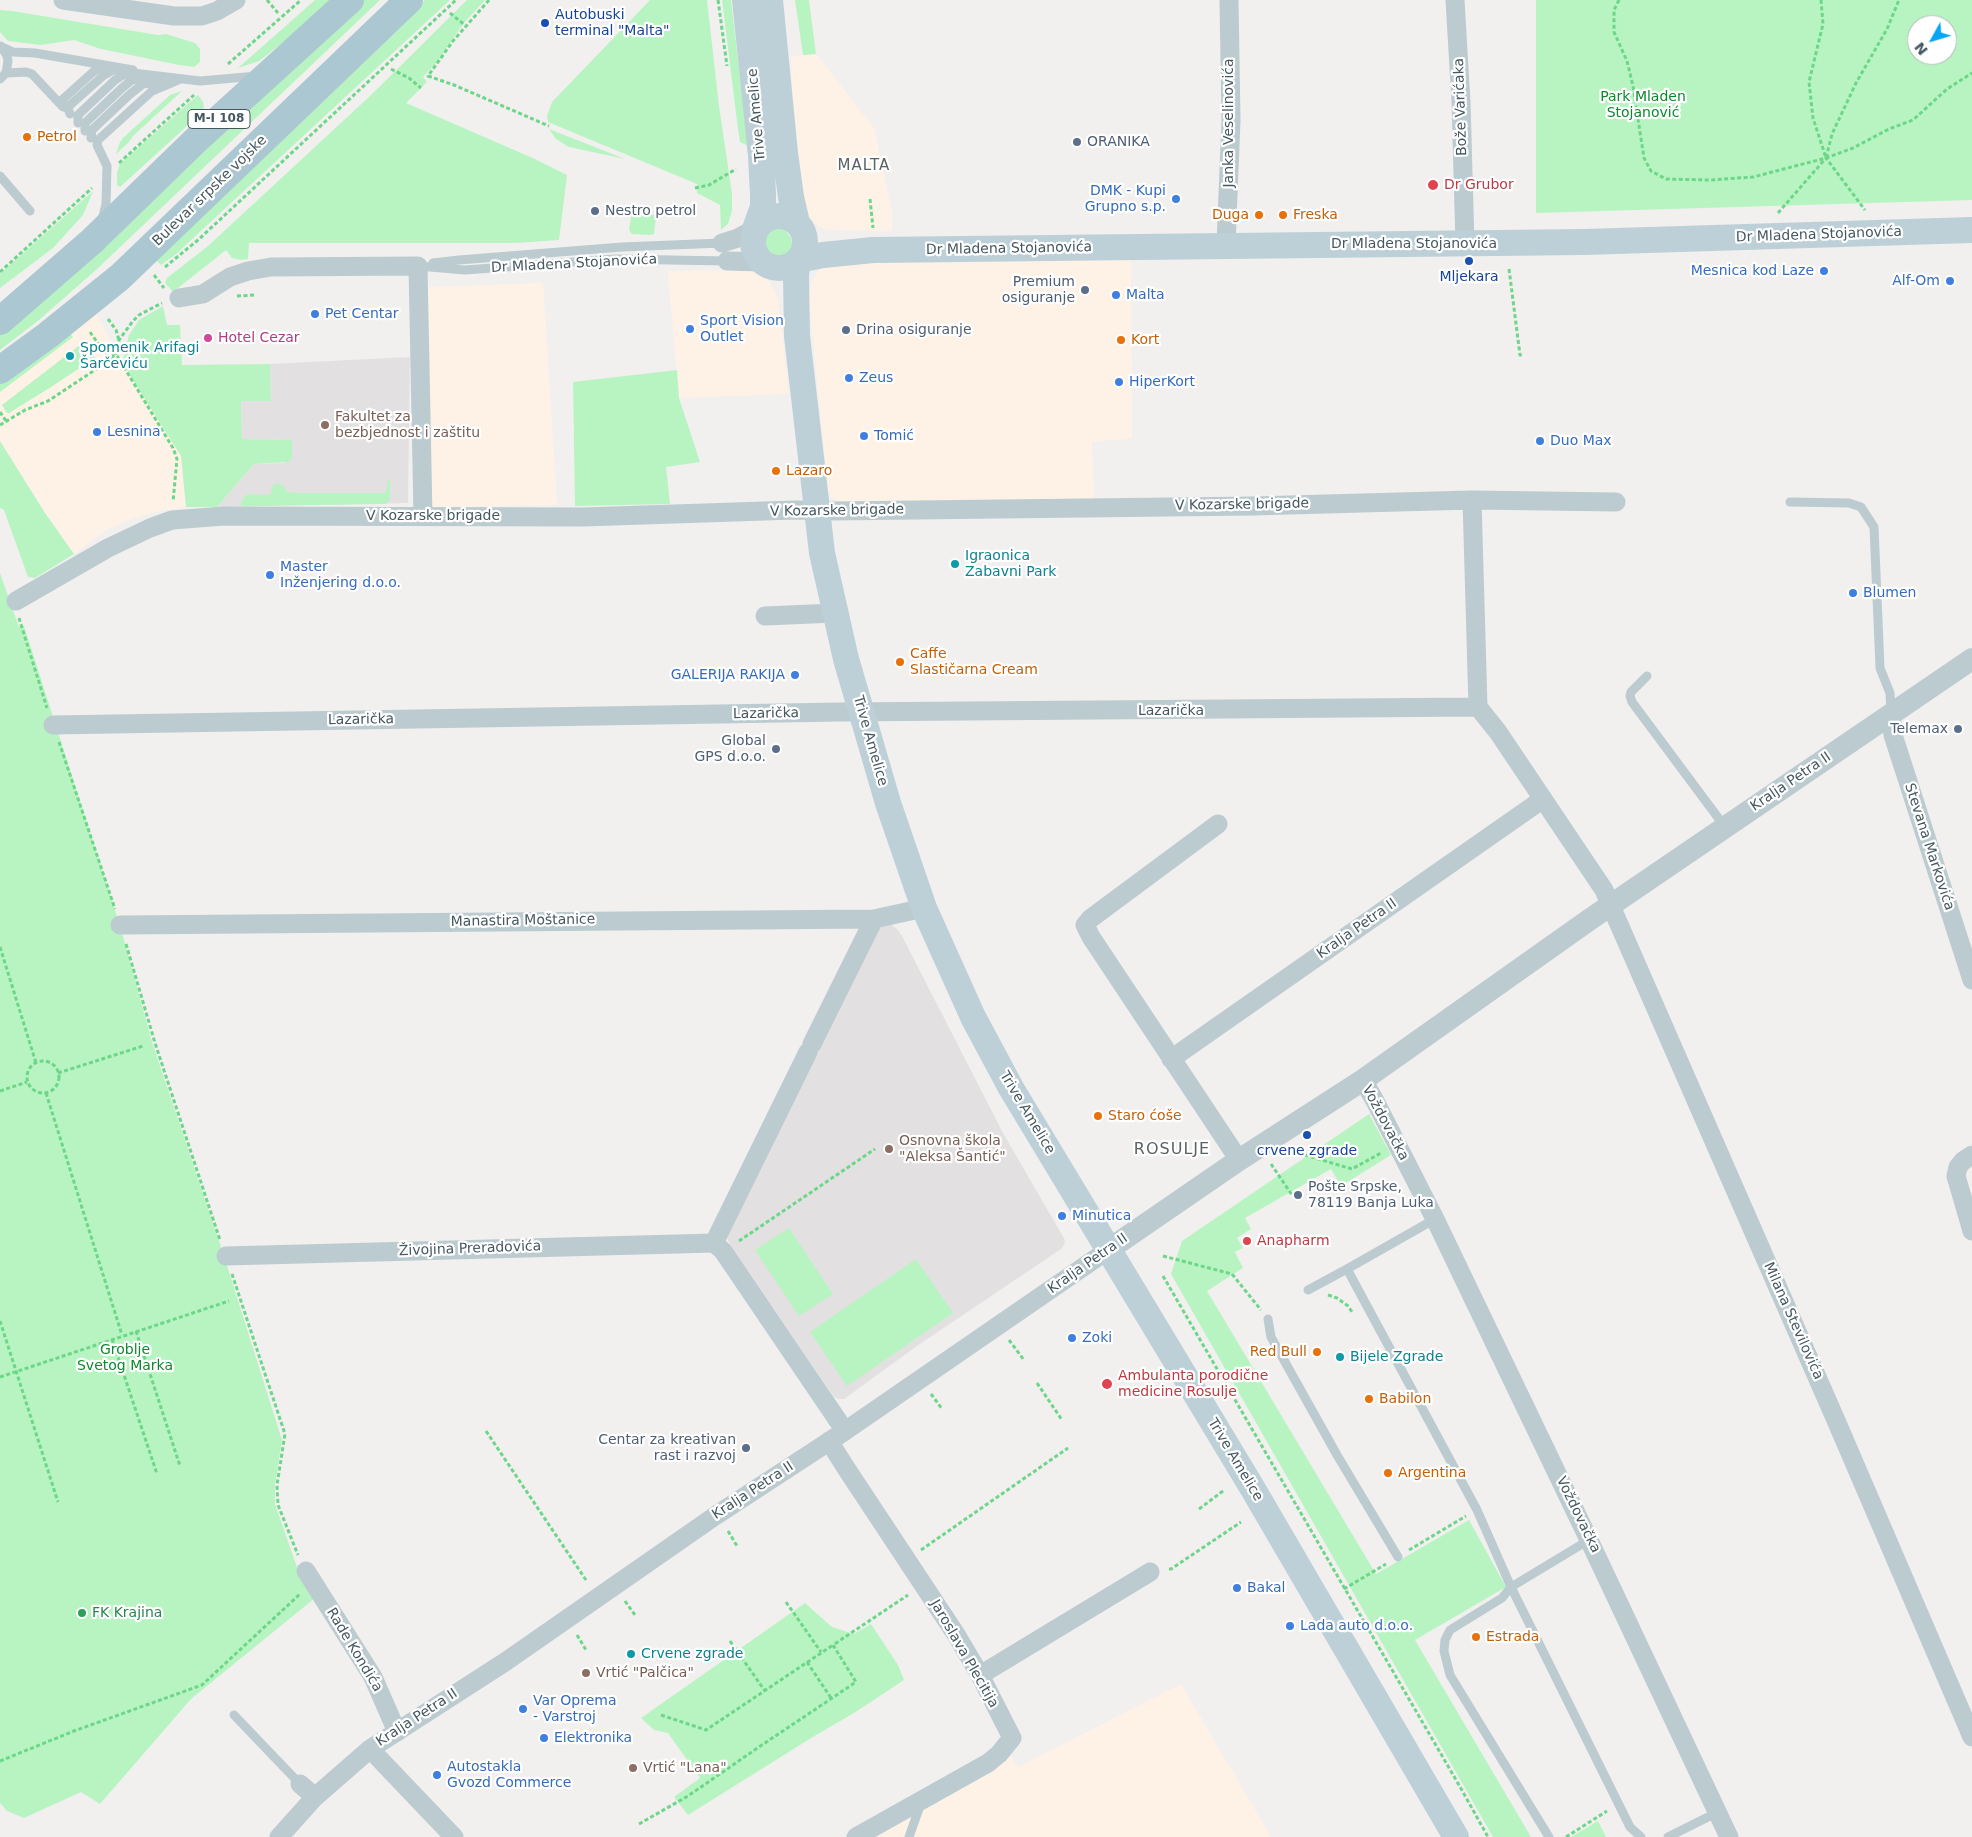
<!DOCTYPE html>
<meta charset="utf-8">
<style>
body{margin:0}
#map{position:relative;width:1972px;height:1837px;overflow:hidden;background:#f2efef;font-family:"DejaVu Sans",sans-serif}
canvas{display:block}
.north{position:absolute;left:1907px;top:15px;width:50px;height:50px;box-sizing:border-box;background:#fff;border:1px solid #b5bcbf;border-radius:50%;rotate:231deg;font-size:14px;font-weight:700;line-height:20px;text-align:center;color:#45585f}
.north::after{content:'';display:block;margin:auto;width:18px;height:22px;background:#04a6f6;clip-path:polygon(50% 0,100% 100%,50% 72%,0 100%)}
</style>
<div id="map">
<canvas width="1972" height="1837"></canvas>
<div class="north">N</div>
</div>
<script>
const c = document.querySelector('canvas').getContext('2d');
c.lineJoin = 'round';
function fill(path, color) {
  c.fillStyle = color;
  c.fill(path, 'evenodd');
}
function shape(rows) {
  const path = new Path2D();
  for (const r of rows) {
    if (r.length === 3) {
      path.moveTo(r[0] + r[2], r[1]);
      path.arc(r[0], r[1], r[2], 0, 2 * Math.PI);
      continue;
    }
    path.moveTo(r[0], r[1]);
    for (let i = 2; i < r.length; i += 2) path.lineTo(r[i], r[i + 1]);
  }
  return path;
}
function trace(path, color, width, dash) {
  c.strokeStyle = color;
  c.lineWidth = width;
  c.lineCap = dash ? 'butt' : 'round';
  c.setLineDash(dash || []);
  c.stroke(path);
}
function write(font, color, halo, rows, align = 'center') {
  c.font = font + ' "DejaVu Sans",sans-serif';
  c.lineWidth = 4.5;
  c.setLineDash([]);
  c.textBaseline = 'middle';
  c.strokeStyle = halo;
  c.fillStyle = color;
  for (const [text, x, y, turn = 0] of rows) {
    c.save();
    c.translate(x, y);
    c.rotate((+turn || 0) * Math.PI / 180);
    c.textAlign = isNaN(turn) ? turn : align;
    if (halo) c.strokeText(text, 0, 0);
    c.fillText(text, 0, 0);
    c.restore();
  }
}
fill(shape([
 [816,54,874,128,892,213,892,231,827,230,819,227,807,216,795,187,791,57],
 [1131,258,1132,438,1092,442,1094,503,840,502,831,497,828,491,809,300,810,288,813,279,820,269,830,264],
 [751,270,765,275,774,290,778,300,789,394,679,398,668,271],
 [543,283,557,505,429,507,425,287],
 [96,314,131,377,181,456,186,507,154,512,129,520,106,530,74,554,45,513,0,441,0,377],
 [1181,1684,1271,1837,872,1837,1009,1753,1018,1767]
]), '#fef2e7');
fill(shape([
 [410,357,408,503,217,507,254,464,285,463,291,440,242,439,241,400,271,401,270,364],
 [889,923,897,929,902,936,1003,1133,1065,1240,1064,1245,1061,1249,917,1346,844,1399,838,1399,834,1397,733,1249,725,1235,874,930]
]), '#e3e0e2');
fill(shape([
 [315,0,333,0,285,41,259,61,238,68],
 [361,0,380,0,97,269,39,320,0,350,0,334],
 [425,0,450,0,176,254,161,265,156,260,371,50],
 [467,0,485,0,463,24,437,62,423,77,427,82,406,103,535,159,567,175,559,240,516,243,249,243,248,259,241,260,232,258,226,250,173,292,165,283,167,278,208,246,370,96],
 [650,0,707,0,719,106,732,194,732,211,728,224,721,230,720,205,697,193,697,184,548,122,547,116,552,102],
 [722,0,731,0,748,146,740,142,738,129],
 [795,0,809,0,816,54,803,55],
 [1536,0,1972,0,1972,200,1536,213],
 [1917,25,1947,25,1947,55,1917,55],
 [0,10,12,11,158,35,166,34,195,43,200,49,200,62,194,67,179,65,101,49,74,40,41,45,8,41,0,32],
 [182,91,133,136,129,142,116,154,120,142,123,138,170,95],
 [198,95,203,102,204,107,199,115,120,187,117,185,117,173,120,164],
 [549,129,595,147,625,159,569,147,556,139],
 [93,191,83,215,53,248,0,288,0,274],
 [636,208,656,216,654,234,650,235,632,234,629,230,632,212],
 [775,226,785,230,791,238,793,249,788,256,783,258,772,255,762,245,761,237,767,227],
 [163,306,167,325,180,325,182,365,270,364,271,401,241,401,242,439,292,440,292,458,289,462,254,464,217,507,186,507,181,456,131,377,123,360,129,335,139,320],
 [69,332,73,337,0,392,0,377],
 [85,341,95,358,48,389,9,413,7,413,2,405],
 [677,370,679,398,700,462,666,467,670,504,575,506,573,382],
 [0,441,45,513,74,554,35,578,28,577,4,510,0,508],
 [388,480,390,480,390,499,386,504,242,506,241,505,242,499,248,494,270,495,273,485,277,483,282,485,288,492,296,493,386,493],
 [0,573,19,627,24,626,121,929,152,1042,223,1253,282,1440,275,1485,275,1504,299,1573,315,1598,191,1699,100,1804,81,1792,24,1818,7,1811,0,1803],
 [1369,1114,1391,1155,1341,1186,1331,1169,1245,1218,1251,1229,1237,1238,1243,1248,1235,1252,1243,1268,1207,1291,1376,1574,1469,1520,1506,1587,1415,1640,1531,1837,1493,1837,1171,1274,1182,1241],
 [789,1228,833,1294,799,1316,755,1250],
 [916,1259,953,1313,847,1386,810,1332],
 [805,1603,832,1627,854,1634,871,1624,898,1665,904,1680,854,1713,816,1735,688,1815,674,1797,700,1778,668,1733,654,1730,641,1718],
 [1598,1821,1606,1837,1571,1837]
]), '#b8f4c2');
trace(shape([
 [267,0,278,13],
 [489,0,453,41,428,76,454,85,549,126],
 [718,0,727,66],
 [1619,0,1614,10,1614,32,1627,61,1633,86,1644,158,1651,171,1666,179,1710,180,1753,177,1826,158,1853,148,1889,129,1913,120,1947,89,1972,73],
 [1821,0,1823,24,1809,82,1813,118,1826,158,1832,134,1856,83,1887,29,1899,0],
 [450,13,466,26],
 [228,64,301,0],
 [391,69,409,78,421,88],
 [119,163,194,95],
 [695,188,709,185,736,169],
 [870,199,873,228],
 [1778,213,1826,158,1865,210],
 [165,267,198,240,456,0],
 [1509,269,1520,355,1524,354],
 [0,272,92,188],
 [154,275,164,288],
 [237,296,255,295],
 [108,319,116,330,119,340],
 [90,332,105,353,116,354,173,448,177,459,173,502],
 [0,412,6,421],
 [0,425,25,410,48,401,104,364,116,354,119,340,133,321,139,315,162,303],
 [19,618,47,708],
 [59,742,115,909],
 [126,944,155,1043,220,1240],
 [0,947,36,1063],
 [43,1077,16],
 [58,1073,143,1046],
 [0,1091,27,1082],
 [46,1093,122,1335],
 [1292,1151,1352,1169,1381,1153],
 [1271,1164,1292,1195],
 [739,1241,875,1149],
 [1163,1256,1232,1274,1261,1310],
 [232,1274,285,1434,277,1485,278,1505,298,1555],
 [1163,1276,1459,1785,1488,1837],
 [1328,1295,1337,1298,1348,1306,1352,1312],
 [0,1321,58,1502],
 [136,1331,180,1466],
 [112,1339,157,1474],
 [1009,1340,1024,1360],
 [123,1370,145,1363],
 [0,1377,229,1301],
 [1037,1383,1062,1420],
 [931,1394,942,1409],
 [486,1431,586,1580],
 [1199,1509,1223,1491],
 [728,1531,737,1546],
 [921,1550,1068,1448],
 [1409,1550,1466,1516],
 [1169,1569,1171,1569,1241,1522],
 [1344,1589,1386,1564],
 [625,1601,635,1615],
 [786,1602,821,1652],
 [577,1635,586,1650],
 [730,1641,765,1691],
 [807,1662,831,1698],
 [661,1715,706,1730,833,1645],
 [0,1761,74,1731,202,1685,300,1594],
 [639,1824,688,1796,756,1749,856,1682,833,1645,908,1595],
 [1566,1837,1607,1811]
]), '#6cd689', 3, [4, 2.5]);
trace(shape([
 [0,46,13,52,35,53,133,70],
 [6,73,26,72,32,74,63,107],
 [0,79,6,73,8,61,7,56,1,46],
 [62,106,63,99,93,72,99,68,106,67],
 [70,114,68,108,69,106,104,75,113,70,121,70],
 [78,123,78,115,115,80,123,75,133,73,200,81,257,76],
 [85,131,85,123,122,88,132,80,145,77],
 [91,138,92,130,129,95,143,84,168,81],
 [0,176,30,211],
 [102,220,106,204,107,166,97,145,98,140,152,91,178,80],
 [433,263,459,260,622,247,722,243],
 [418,266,465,270,615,259,727,261],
 [1790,502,1849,503,1861,507,1874,527,1880,668,1890,693,1891,712],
 [1647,676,1631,692,1630,696,1632,702,1725,827],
 [1435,1219,1347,1269,1477,1510,1511,1587,1630,1827,1641,1837],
 [1308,1290,1347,1269],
 [1268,1319,1271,1337,1337,1455,1398,1557],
 [234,1715,300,1784],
 [909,1837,921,1803],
 [1549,1837,1450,1675,1444,1651,1445,1640,1450,1630,1502,1598,1511,1587,1589,1540],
 [1668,1837,1718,1812]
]), '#bbcbd0', 9);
trace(shape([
 [63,0,174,16,202,16,217,11,236,0],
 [1455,0,1461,102,1465,244],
 [722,243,738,238,755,229],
 [1226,245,1231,120,1229,0],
 [727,261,761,262],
 [179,298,203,294,230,277,248,271,271,267,418,266,423,516],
 [1472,500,1616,502],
 [16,601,108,548,150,528,172,520,224,516,583,517,795,510,832,511,1253,506,1472,500,1478,707],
 [765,616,835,613],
 [1478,707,1498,732,1604,890,1838,1425,1972,1737],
 [1891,714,1893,735,1972,980],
 [53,725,841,712,1478,707],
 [1218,824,1090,919,1085,925,1091,937,1239,1160],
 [120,925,874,919,924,908],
 [812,1044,874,919],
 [1171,1059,1543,799],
 [1363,1080,1375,1101,1435,1219,1589,1540,1729,1837],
 [1972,1155,1963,1161,1958,1167,1956,1176,1972,1231],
 [714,1243,808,1052],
 [226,1256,714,1243,723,1251,845,1431],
 [829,1441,844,1465,957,1636,980,1675,1012,1738,999,1754,988,1763,856,1837],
 [306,1571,373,1677,397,1732],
 [980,1675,1150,1572],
 [370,1749,454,1837],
 [300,1784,315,1797],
 [279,1837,315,1797,370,1749,505,1662,715,1516,845,1431,1108,1250]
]), '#bbcbd0', 19);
trace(shape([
 [1108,1250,1239,1160,1363,1080,1589,920,1972,659]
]), '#bbcbd0', 22);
trace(shape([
 [745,0,761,156,763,194,763,207,755,229],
 [770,0,785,153,791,197,797,223],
 [779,242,26],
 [1456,1837,1253,1489,1011,1088,973,1017,924,908,888,803,846,659,822,553,797,336,796,275,798,260,823,255,873,250,1584,242,1972,230]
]), '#bdd0d8', 26);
trace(shape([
 [0,321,92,241,195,141,350,0],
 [0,370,48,335,120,277,409,0]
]), '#abc7d1', 28);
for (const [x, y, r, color] of [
 [545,23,5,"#1a4fb4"],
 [27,137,5,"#e8710a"],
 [1077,142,5,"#5c6f8a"],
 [1433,185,6,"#e0444e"],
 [1176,199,5,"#3f7fe0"],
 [595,211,5,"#5c6f8a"],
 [1259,215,5,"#e8710a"],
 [1283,215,5,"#e8710a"],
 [1469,261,5,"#1a4fb4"],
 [1824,271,5,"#3f7fe0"],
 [1950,281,5,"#3f7fe0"],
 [1085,290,5,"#5c6f8a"],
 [1116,295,5,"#3f7fe0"],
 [315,314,5,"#3f7fe0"],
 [690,329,5,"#3f7fe0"],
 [846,330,5,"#5c6f8a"],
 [208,338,5,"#d1479c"],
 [1121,340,5,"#e8710a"],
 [70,356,5,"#0f9aa8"],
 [849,378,5,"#3f7fe0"],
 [1119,382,5,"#3f7fe0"],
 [325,425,5,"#8d6e63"],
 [97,432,5,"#3f7fe0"],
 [864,436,5,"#3f7fe0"],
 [1540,441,5,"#3f7fe0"],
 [776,471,5,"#e8710a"],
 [955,564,5,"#0f9aa8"],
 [270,575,5,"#3f7fe0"],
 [1853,593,5,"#3f7fe0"],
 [900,662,5,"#e8710a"],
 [795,675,5,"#3f7fe0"],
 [1958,729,5,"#5c6f8a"],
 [776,749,5,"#5c6f8a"],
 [1098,1116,5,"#e8710a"],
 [1307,1135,5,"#1a4fb4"],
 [889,1149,5,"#8d6e63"],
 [1298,1195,5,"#5c6f8a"],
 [1062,1216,5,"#3f7fe0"],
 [1247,1241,5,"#e0444e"],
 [1072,1338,5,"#3f7fe0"],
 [1317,1352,5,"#e8710a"],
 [1340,1357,5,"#0f9aa8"],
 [1107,1384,6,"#e0444e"],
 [1369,1399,5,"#e8710a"],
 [746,1448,5,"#5c6f8a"],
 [1388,1473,5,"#e8710a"],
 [1237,1588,5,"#3f7fe0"],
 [82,1613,5,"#2e9e5b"],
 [1290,1626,5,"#3f7fe0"],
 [1476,1637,5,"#e8710a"],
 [631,1654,5,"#0f9aa8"],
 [586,1673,5,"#8d6e63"],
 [523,1709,5,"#3f7fe0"],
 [544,1738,5,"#3f7fe0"],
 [633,1768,5,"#8d6e63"],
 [437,1775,5,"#3f7fe0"]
]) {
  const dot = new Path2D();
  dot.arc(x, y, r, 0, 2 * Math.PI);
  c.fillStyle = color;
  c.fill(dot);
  trace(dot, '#fff', 2);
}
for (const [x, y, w] of [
 [219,119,62]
]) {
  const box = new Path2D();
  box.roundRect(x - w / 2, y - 9.5, w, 19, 4);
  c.fillStyle = '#fff';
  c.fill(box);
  trace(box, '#45585f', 1);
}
write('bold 12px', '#45585f', null, [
 ["M-I 108",219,119]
]);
write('14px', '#164399', '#fff', [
 ["Autobuski",555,15,"left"],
 ["terminal \"Malta\"",555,31,"left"],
 ["Mljekara",1469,277],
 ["crvene zgrade",1307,1151]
]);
write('14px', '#0c892e', '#fff', [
 ["Park Mladen",1643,97],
 ["Stojanović",1643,113],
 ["Groblje",125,1350],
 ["Svetog Marka",125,1366]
]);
write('14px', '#45585f', '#fff', [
 ["Bože Varićaka",1461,107,-92],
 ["Trive Amelice",757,115,-95],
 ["Janka Veselinovića",1229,123,-90],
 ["Bulevar srpske vojske",210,191,-44],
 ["Dr Mladena Stojanovića",1819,235,-2],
 ["Dr Mladena Stojanovića",1414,244],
 ["Dr Mladena Stojanovića",1009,249,-1],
 ["Dr Mladena Stojanovića",574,264,-3],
 ["V Kozarske brigade",1242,505,-1],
 ["V Kozarske brigade",837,511,-1],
 ["V Kozarske brigade",433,516],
 ["Lazarička",1171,711],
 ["Lazarička",766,714,-1],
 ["Lazarička",361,720,-1],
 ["Trive Amelice",870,741,74],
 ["Kralja Petra II",1791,782,-34],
 ["Stevana Markovića",1929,847,72],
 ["Manastira Moštanice",523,921,-1],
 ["Kralja Petra II",1357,929,-35],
 ["Trive Amelice",1027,1113,59],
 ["Voždovačka",1385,1123,62],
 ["Živojina Preradovića",470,1249,-2],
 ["Kralja Petra II",1088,1264,-35],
 ["Milana Stevilovića",1793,1321,66],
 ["Trive Amelice",1235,1460,59],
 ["Kralja Petra II",753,1491,-33],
 ["Voždovačka",1578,1515,64],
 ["Rade Kondića",354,1650,59],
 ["Jaroslava Plecitija",964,1654,60],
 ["Kralja Petra II",417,1718,-33]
]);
write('14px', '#c56008', '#fff', [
 ["Petrol",37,137],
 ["Duga",1249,215,"right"],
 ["Freska",1293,215],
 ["Kort",1131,340],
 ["Lazaro",786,471],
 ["Caffe",910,654],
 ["Slastičarna Cream",910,670],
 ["Staro ćoše",1108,1116],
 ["Red Bull",1307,1352,"right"],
 ["Babilon",1379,1399],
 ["Argentina",1398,1473],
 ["Estrada",1486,1637]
], 'left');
write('14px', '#4e5e75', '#fff', [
 ["ORANIKA",1087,142],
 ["Nestro petrol",605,211],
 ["Premium",1075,282,"right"],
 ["osiguranje",1075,298,"right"],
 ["Drina osiguranje",856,330],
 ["Telemax",1948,729,"right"],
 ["Global",766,741,"right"],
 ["GPS d.o.o.",766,757,"right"],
 ["Pošte Srpske,",1308,1187],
 ["78119 Banja Luka",1308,1203],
 ["Centar za kreativan",736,1440,"right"],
 ["rast i razvoj",736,1456,"right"]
], 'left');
write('14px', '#be3a42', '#fff', [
 ["Dr Grubor",1444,185],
 ["Anapharm",1257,1241],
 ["Ambulanta porodične",1118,1376],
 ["medicine Rosulje",1118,1392]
], 'left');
write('14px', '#366cbe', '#fff', [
 ["DMK - Kupi",1166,191,"right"],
 ["Grupno s.p.",1166,207,"right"],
 ["Mesnica kod Laze",1814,271,"right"],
 ["Alf-Om",1940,281,"right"],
 ["Malta",1126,295],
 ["Pet Centar",325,314],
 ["Sport Vision",700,321],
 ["Outlet",700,337],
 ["Zeus",859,378],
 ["HiperKort",1129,382],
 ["Lesnina",107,432],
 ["Tomić",874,436],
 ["Duo Max",1550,441],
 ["Master",280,567],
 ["Inženjering d.o.o.",280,583],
 ["Blumen",1863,593],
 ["GALERIJA RAKIJA",785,675,"right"],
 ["Minutica",1072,1216],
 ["Zoki",1082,1338],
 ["Bakal",1247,1588],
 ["Lada auto d.o.o.",1300,1626],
 ["Var Oprema",533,1701],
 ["- Varstroj",533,1717],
 ["Elektronika",554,1738],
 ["Autostakla",447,1767],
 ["Gvozd Commerce",447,1783]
], 'left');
write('14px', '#b23c85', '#fff', [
 ["Hotel Cezar",218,338]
], 'left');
write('14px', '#0d838f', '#fff', [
 ["Spomenik Arifagi",80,348],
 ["Šarčeviću",80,364],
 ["Igraonica",965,556],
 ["Zabavni Park",965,572],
 ["Bijele Zgrade",1350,1357],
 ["Crvene zgrade",641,1654]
], 'left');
write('14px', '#785e54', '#fff', [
 ["Fakultet za",335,417],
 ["bezbjednost i zaštitu",335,433],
 ["Osnovna škola",899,1141],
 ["\"Aleksa Šantić\"",899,1157],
 ["Vrtić \"Palčica\"",596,1673],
 ["Vrtić \"Lana\"",643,1768]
], 'left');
write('14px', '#27864d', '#fff', [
 ["FK Krajina",92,1613]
], 'left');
c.letterSpacing = '1px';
write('15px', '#5b6265', '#fff', [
 ["MALTA",864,166]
]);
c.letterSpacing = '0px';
c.letterSpacing = '1px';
write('16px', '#5b6265', '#fff', [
 ["ROSULJE",1172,1150]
]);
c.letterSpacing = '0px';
</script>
